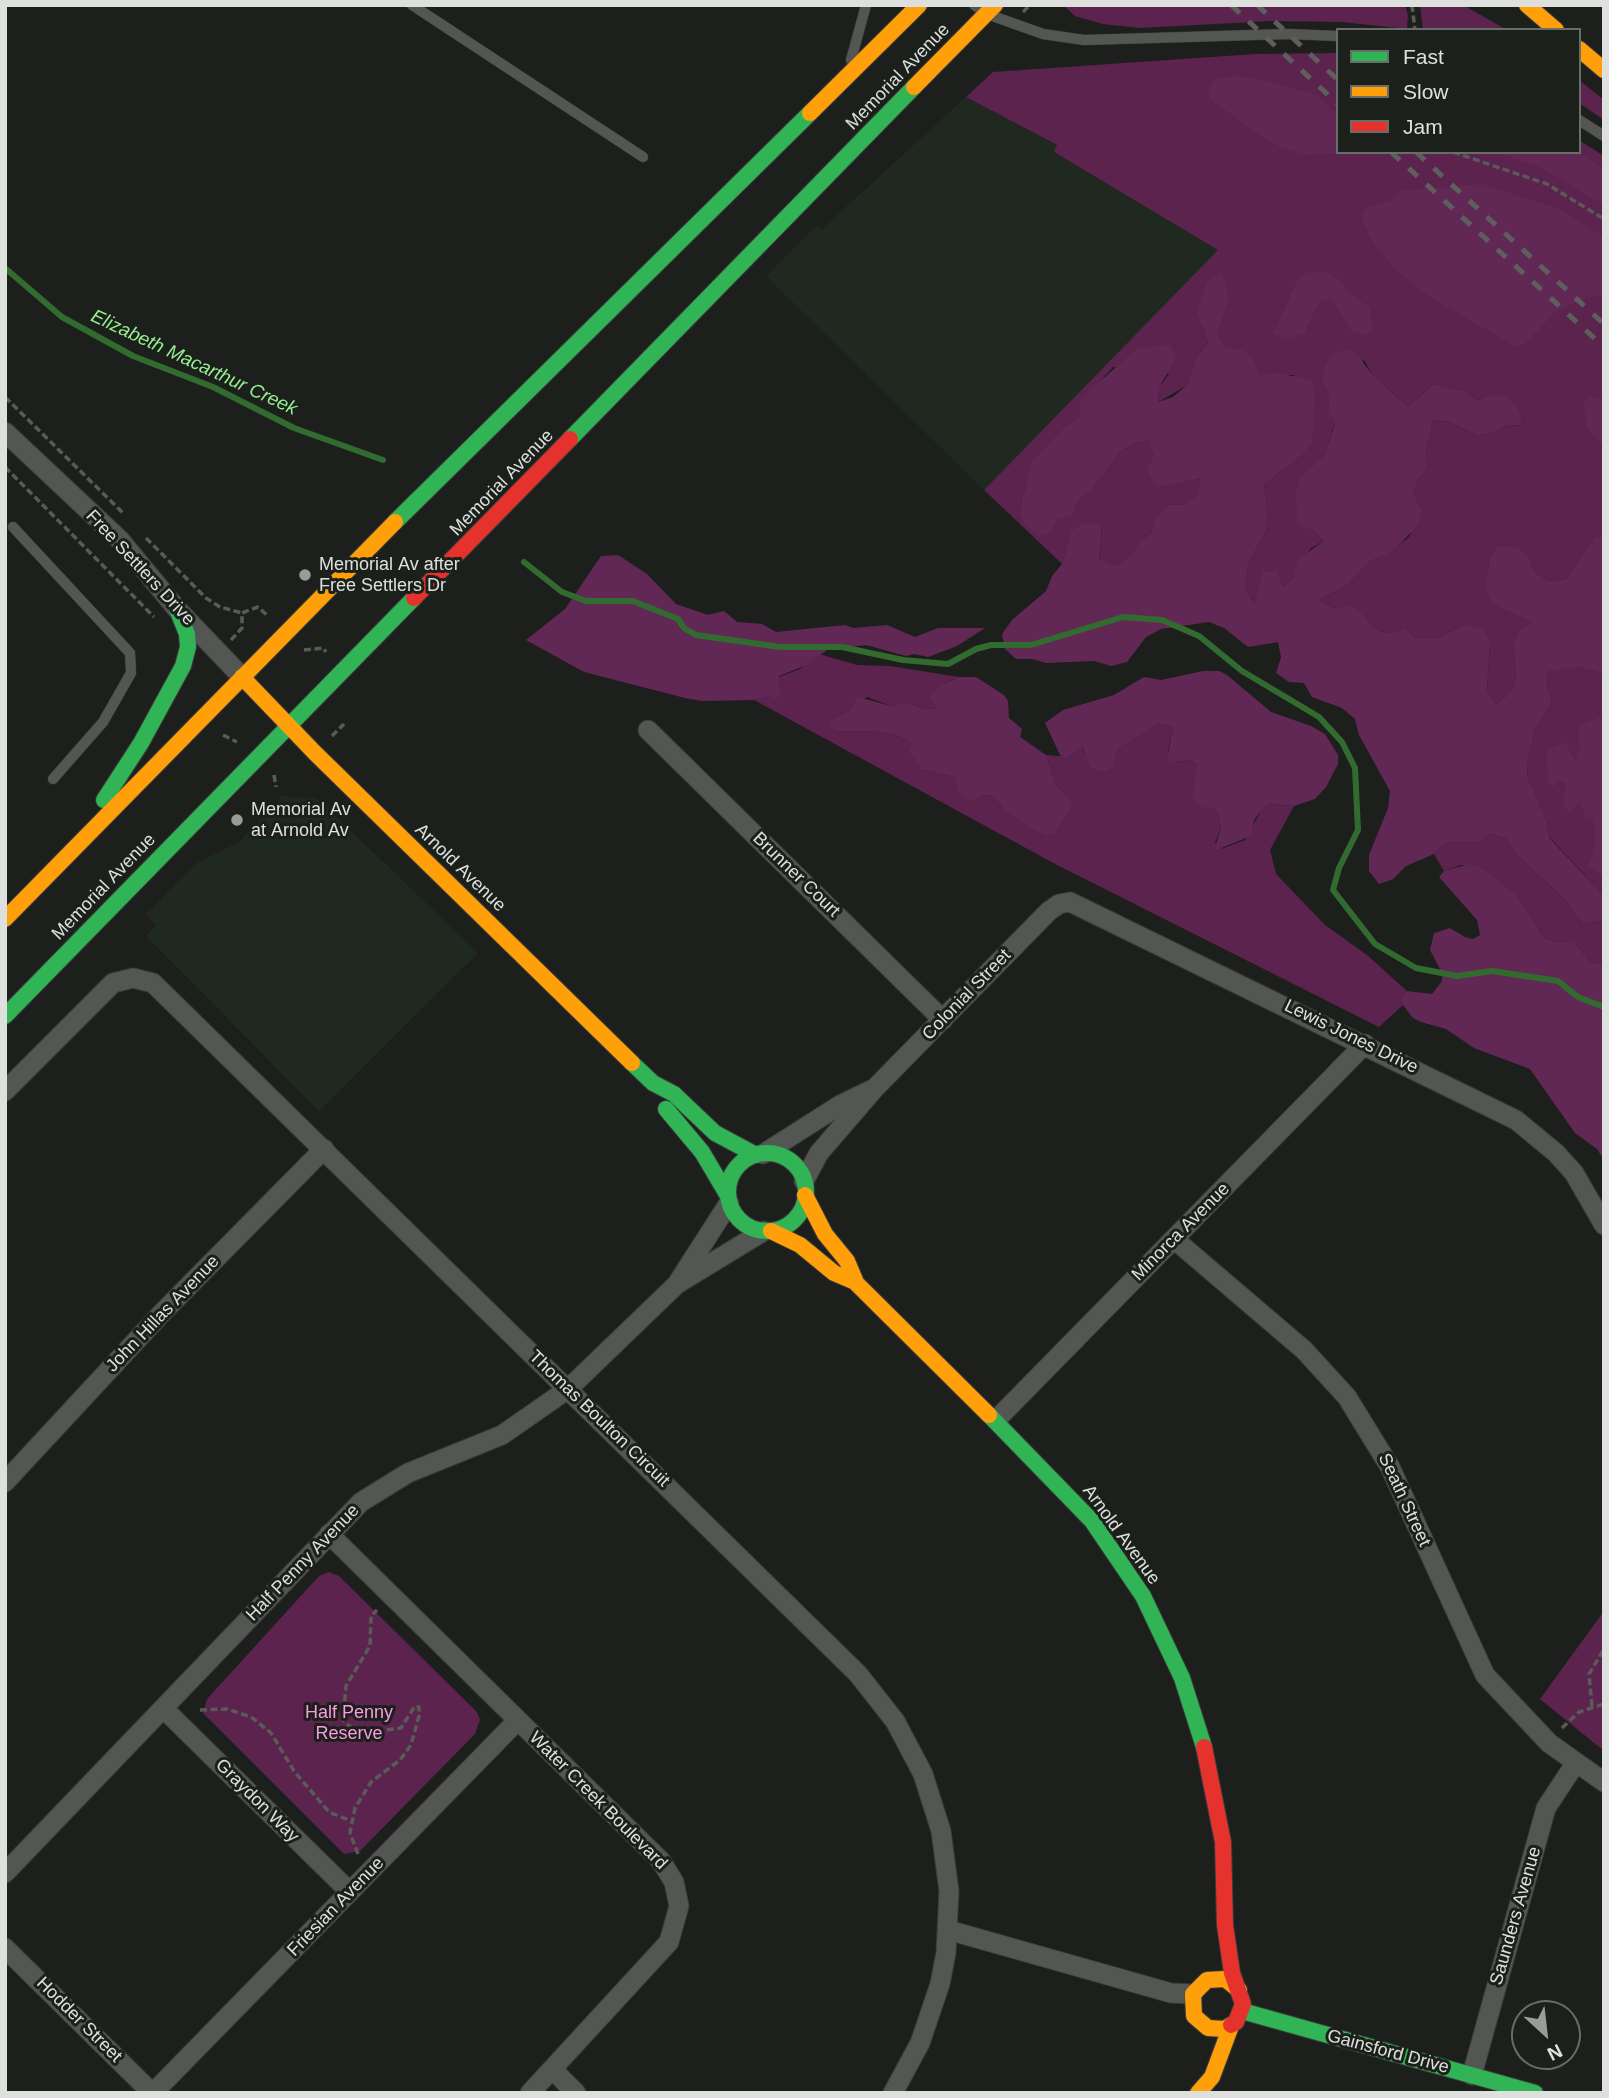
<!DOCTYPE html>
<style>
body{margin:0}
#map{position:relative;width:1609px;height:2098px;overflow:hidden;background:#1d1f1c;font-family:Arial,sans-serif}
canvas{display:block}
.frame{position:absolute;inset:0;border:7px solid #dde0dd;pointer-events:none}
.legend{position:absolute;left:1336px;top:28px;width:245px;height:126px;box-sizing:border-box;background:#1c201b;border:2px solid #696d69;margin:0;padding:9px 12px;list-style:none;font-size:21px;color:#dde0dd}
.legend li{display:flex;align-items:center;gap:14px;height:35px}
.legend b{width:35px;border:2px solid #696d69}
.north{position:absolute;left:1511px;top:2000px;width:70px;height:70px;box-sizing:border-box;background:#1c201b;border:2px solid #696d69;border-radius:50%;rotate:153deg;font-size:19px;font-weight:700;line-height:28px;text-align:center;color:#dde0dd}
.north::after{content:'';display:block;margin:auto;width:24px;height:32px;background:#9a9c99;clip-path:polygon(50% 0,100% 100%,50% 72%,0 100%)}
</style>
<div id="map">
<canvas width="1609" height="2098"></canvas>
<div class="frame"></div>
<ul class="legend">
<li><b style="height:9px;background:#30b455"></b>Fast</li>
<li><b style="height:9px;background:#ff9f0a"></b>Slow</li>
<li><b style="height:9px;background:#e5322d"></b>Jam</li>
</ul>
<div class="north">N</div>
</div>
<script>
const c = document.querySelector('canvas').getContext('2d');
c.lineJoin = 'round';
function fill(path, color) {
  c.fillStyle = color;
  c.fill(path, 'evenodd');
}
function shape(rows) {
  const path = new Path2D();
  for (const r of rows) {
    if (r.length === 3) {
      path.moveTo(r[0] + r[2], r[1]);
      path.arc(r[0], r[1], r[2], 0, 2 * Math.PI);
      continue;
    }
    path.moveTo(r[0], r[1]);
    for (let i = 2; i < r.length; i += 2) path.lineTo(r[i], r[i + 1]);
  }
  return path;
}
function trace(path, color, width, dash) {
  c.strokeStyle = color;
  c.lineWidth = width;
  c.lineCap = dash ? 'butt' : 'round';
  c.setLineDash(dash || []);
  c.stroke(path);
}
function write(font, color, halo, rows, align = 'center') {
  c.font = font + ' Arial,sans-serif';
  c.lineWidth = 6;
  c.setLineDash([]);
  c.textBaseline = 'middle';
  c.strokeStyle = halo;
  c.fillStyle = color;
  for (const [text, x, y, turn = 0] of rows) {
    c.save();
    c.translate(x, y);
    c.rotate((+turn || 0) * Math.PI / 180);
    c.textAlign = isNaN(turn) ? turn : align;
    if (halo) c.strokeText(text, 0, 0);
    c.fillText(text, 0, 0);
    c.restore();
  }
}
fill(shape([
 [966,97,1058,146,1054,152,1219,250,984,490,766,276,817,225,822,229],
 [282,796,317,798,478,953,319,1111,146,936,156,925,146,914,195,864,239,842]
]), '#202920');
fill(shape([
 [1063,5,1405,5,1408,15,1407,29,1341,22,1271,21,1140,28,1103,24,1075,16],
 [1420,5,1463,5,1507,30,1423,30],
 [1338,53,1338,152,1579,152,1579,140,1604,156,1604,538,1594,538,1566,579,1549,581,1535,572,1529,558,1490,560,1484,585,1491,600,1504,610,1534,622,1513,644,1516,677,1511,692,1497,704,1487,691,1490,642,1465,625,1434,639,1417,639,1404,627,1390,634,1374,628,1364,615,1334,608,1319,600,1348,585,1370,561,1385,556,1409,537,1422,510,1414,495,1417,480,1428,468,1426,452,1433,420,1448,422,1478,435,1494,433,1508,425,1523,426,1519,410,1492,394,1477,400,1464,391,1433,384,1408,407,1372,374,1364,360,1331,393,1328,409,1335,423,1324,455,1300,477,1312,530,1323,541,1310,549,1294,578,1282,587,1262,572,1256,605,1247,592,1246,576,1250,560,1266,532,1268,516,1264,485,1301,456,1294,375,1261,375,1255,361,1226,348,1218,334,1228,303,1197,313,1208,343,1197,356,1186,386,1158,402,1159,387,1169,374,1113,367,1081,402,1079,418,1064,427,1031,464,1019,513,1050,533,1058,519,1077,499,1091,492,1119,453,1132,444,1148,441,1171,486,1201,478,1197,494,1185,504,1169,505,1152,532,1139,542,1130,556,1115,565,1099,560,1102,527,1071,532,1062,564,984,490,1218,250,1054,152,1057,145,966,97,993,72,1255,54],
 [1579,80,1604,100,1604,120,1579,103],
 [819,654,857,665,890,666,959,677,941,685,930,697,939,709,922,708,907,702,891,706,867,697,849,711,833,718,836,731,884,732,906,739,913,745,924,770,955,777,971,801,985,795,993,796,1003,809,1069,797,1057,786,1046,755,1069,757,1082,745,1084,753,1114,766,1118,749,1145,731,1158,723,1173,727,1168,751,1175,762,1190,760,1197,765,1197,781,1211,807,1217,812,1221,827,1215,843,1221,849,1245,840,1263,807,1270,804,1294,806,1270,850,1276,874,1325,925,1367,955,1407,991,1401,997,1403,1005,1379,1027,1057,865,754,700,781,692,779,677,800,669],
 [1562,667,1577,667,1604,674,1604,895,1550,838,1547,822,1527,778,1528,761,1535,730,1552,702,1547,687,1548,671],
 [1491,834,1506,838,1515,853,1562,897,1583,924,1604,920,1604,964,1590,962,1575,943,1559,943,1543,937,1518,896,1485,869,1461,865,1444,871,1434,854,1446,843,1478,842],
 [329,1572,339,1576,477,1712,480,1720,475,1734,360,1851,344,1854,203,1713,207,1699,319,1576],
 [1604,1611,1604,1751,1540,1699]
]), '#5b234e');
fill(shape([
 [1234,76,1253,78,1317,95,1338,117,1338,153,1307,155,1282,148,1261,136,1210,99,1208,91,1213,80],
 [1496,152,1578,152,1604,170,1604,205,1540,167],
 [1482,184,1560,209,1604,237,1604,294,1583,299,1554,313,1525,344,1517,347,1428,296,1396,270,1374,244,1363,223,1363,214,1368,207,1391,201,1401,191],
 [1325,271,1340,280,1349,293,1370,308,1373,332,1366,335,1350,330,1334,302,1326,299,1319,302,1304,334,1288,338,1273,334,1298,279,1305,273],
 [1221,272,1227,287,1228,303,1218,334,1226,348,1243,350,1255,361,1261,375,1278,373,1311,380,1315,395,1312,442,1301,456,1264,485,1268,516,1266,532,1250,560,1246,576,1247,592,1255,604,1262,572,1277,571,1282,587,1294,578,1297,561,1323,541,1312,530,1297,524,1296,493,1300,477,1324,455,1335,424,1328,409,1330,393,1322,381,1325,365,1336,352,1352,349,1372,374,1408,407,1433,384,1464,391,1477,400,1492,394,1509,397,1519,410,1523,426,1508,425,1494,433,1478,435,1448,422,1433,420,1426,452,1428,468,1417,480,1414,495,1422,510,1418,525,1397,547,1385,556,1370,561,1348,585,1319,600,1334,608,1351,606,1364,615,1374,628,1390,634,1404,627,1417,639,1434,639,1465,625,1481,628,1490,642,1487,691,1497,704,1511,692,1516,677,1513,644,1520,630,1533,622,1504,610,1491,601,1484,585,1490,560,1497,547,1517,547,1529,558,1535,572,1549,581,1566,579,1594,538,1604,538,1604,674,1577,667,1548,671,1547,687,1552,702,1535,730,1528,761,1527,777,1547,822,1550,839,1604,895,1604,920,1583,924,1562,897,1515,853,1506,838,1491,834,1478,842,1446,843,1434,854,1406,866,1393,879,1379,884,1369,871,1369,855,1388,808,1390,791,1359,735,1355,719,1342,708,1312,697,1304,683,1289,682,1276,673,1281,657,1278,642,1248,647,1224,628,1209,622,1161,629,1146,637,1127,662,1111,666,1094,661,1046,663,1032,659,1016,659,1005,649,1002,634,1012,620,1046,591,1052,576,1062,564,1071,531,1084,523,1102,526,1099,559,1115,565,1130,556,1139,542,1152,532,1156,517,1169,505,1185,504,1197,494,1201,478,1171,486,1156,485,1147,471,1154,455,1148,441,1132,444,1119,453,1091,492,1078,499,1073,515,1058,519,1050,534,1039,536,1026,525,1019,513,1031,463,1064,427,1079,418,1080,402,1090,390,1138,348,1170,345,1176,359,1159,387,1158,402,1173,397,1186,386,1197,356,1208,343,1197,313,1202,297,1207,282],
 [1589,395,1604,400,1604,447,1587,428,1584,402],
 [618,555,647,574,676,604,708,615,724,611,737,622,762,624,776,632,845,625,853,628,887,625,915,637,938,628,985,628,957,646,928,657,914,654,906,656,866,645,827,650,807,665,779,676,781,692,777,699,769,696,754,700,702,701,685,698,584,672,526,640,565,609,601,556],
 [1203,671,1219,671,1227,675,1271,712,1311,726,1325,734,1338,755,1338,764,1326,787,1315,799,1294,806,1270,804,1264,807,1254,820,1251,836,1214,851,1221,827,1217,812,1211,807,1203,808,1193,797,1197,765,1190,760,1174,762,1167,759,1173,727,1158,723,1118,749,1114,766,1108,771,1099,771,1091,768,1082,746,1069,757,1061,757,1045,723,1063,710,1114,695,1144,677,1161,680],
 [959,677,976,677,1004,695,1008,701,1009,718,1022,729,1020,737,1046,755,1057,786,1069,797,1072,806,1054,834,1046,835,1031,828,1003,809,993,796,985,795,971,801,964,798,958,792,955,777,924,770,919,765,909,752,912,745,906,739,884,732,836,731,830,725,833,718,849,711,858,697,891,706,907,702,922,708,938,709,929,697,941,685],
 [1604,716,1604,877,1588,866,1595,850,1594,818,1586,817,1580,803,1568,812,1563,805,1566,782,1559,781,1553,787,1548,780,1546,757,1550,749,1565,742,1576,763,1580,747,1578,731,1583,724],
 [1469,864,1485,869,1518,896,1543,937,1559,943,1575,943,1590,962,1604,964,1604,1160,1597,1149,1575,1133,1530,1069,1474,1048,1446,1029,1421,1022,1413,1018,1403,1005,1401,997,1407,991,1432,994,1442,981,1442,973,1430,950,1434,933,1450,928,1465,937,1473,939,1480,935,1477,920,1439,877,1444,871]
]), '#622855');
trace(shape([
 [5,268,62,317,133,356,213,387,294,428,383,460],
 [524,562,562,592,586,601,633,601,678,619,684,628,696,635,780,647,842,647,903,660,948,664,976,649,991,645,1031,645,1123,617,1162,620,1199,636,1242,671,1319,717,1342,742,1355,768,1358,830,1339,868,1333,890,1375,944,1416,968,1457,976,1492,971,1558,981,1578,997,1604,1007]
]), '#326b2f', 6);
const lane = shape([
 [412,5,643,157],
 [974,5,987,14,1043,34,1084,40,1288,34,1338,36],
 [851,60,866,5],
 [1579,120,1604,136],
 [13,527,130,653,131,673,103,722,53,779]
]);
const street = shape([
 [5,432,120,540,177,609,242,677],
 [648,730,943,1020],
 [5,1091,113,983,133,978,153,983,858,1674,895,1721,923,1774,941,1831,949,1891,946,1953,940,1984,920,2043,893,2093],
 [763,1154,840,1105,871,1090],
 [804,1181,819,1153,875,1088,1049,911,1059,904,1070,902,1516,1120,1556,1153,1574,1173,1604,1225],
 [1174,1239,1304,1350,1347,1397,1390,1467,1485,1675,1549,1743,1604,1782],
 [677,1284,764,1231],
 [996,1420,1365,1044],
 [5,1482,160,1315,324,1149],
 [329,1534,661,1861,674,1882,679,1906,669,1942,530,2093],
 [165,1710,350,1892],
 [5,1873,361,1502,408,1473,502,1435,568,1389,677,1284,729,1203],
 [948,1930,1171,1993,1193,1994],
 [5,1948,152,2093],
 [552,2069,576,2093],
 [1472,2075,1546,1808,1575,1764],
 [153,2093,518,1720]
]);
const fast = shape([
 [570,439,914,87],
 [395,522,810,113],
 [104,800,141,743,183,666,188,647,187,634,177,609],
 [5,1016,414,598],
 [632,1063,653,1083,674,1094,715,1133,756,1155],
 [666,1109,702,1152,728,1196],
 [767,1192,39],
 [989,1415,1092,1521,1143,1596,1182,1678,1204,1747],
 [1242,2011,1535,2093]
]);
const slow = shape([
 [1527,5,1556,30],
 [1579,49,1604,70],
 [914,87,995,5],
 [810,113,919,5],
 [242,677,315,753,632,1063],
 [5,919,395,522],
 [805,1195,825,1234,847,1261,855,1280],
 [771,1231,800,1245,834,1273,855,1282,989,1415],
 [1231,2025,1225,2029,1208,2028,1194,2016,1193,1994,1207,1980,1225,1979,1239,1990],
 [1198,2093,1212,2077,1231,2026]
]);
const jam = shape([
 [414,598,570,439],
 [1204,1747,1223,1842,1225,1925,1232,1973,1243,2004,1236,2022,1231,2025]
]);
trace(lane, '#3a3c39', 11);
trace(street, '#3a3c39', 21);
trace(fast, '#3a3c39', 18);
trace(slow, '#3a3c39', 18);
trace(jam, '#3a3c39', 18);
trace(shape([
 [1412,5,1415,30],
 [1023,12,1030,5],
 [1453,152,1547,184,1604,219],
 [5,397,124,514],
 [5,467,154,617],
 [146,538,206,598,220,607,242,613],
 [231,640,242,628,242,613,258,607,268,616],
 [304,650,323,648,326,652],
 [223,735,237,742],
 [332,736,344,724],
 [274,775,276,787],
 [1592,1706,1589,1674,1604,1649],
 [200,1710,227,1709,251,1717,271,1733,294,1771,329,1812,351,1821],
 [1562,1728,1579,1712,1604,1704],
 [358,1854,350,1833,355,1808,371,1782,400,1760,411,1745,419,1716,419,1707,415,1706,401,1728,377,1731,353,1729,343,1720,346,1686,370,1646,371,1616,377,1610]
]), '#595b59', 3.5, [7, 3.5]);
trace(lane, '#545654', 10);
trace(street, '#545654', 19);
trace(fast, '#30b455', 16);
trace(slow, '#ff9f0a', 16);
trace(jam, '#e5322d', 16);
trace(shape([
 [1231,5,1338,104],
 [1257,5,1338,80],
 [1391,152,1604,347],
 [1416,152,1604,324]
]), '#5e5f5d', 5, [12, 12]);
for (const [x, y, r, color] of [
 [305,575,7,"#9a9c99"],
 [237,820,7,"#9a9c99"]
]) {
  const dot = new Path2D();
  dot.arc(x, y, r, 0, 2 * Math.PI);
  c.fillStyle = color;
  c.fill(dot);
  trace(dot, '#1c201b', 2.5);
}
write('18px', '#dde0dd', '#1c201b', [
 ["Memorial Avenue",898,77,-46],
 ["Memorial Avenue",502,483,-46],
 ["Free Settlers Drive",140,568,47],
 ["Arnold Avenue",460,868,44],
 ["Brunner Court",796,875,44],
 ["Memorial Avenue",104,887,-46],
 ["Colonial Street",967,995,-46],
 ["Lewis Jones Drive",1351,1037,26],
 ["Minorca Avenue",1181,1232,-45],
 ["John Hillas Avenue",163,1314,-46],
 ["Thomas Boulton Circuit",599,1419,44],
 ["Seath Street",1404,1500,65],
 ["Arnold Avenue",1121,1535,54],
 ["Half Penny Avenue",303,1563,-46],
 ["Graydon Way",257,1801,45],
 ["Water Creek Boulevard",598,1801,45],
 ["Friesian Avenue",336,1907,-46],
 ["Saunders Avenue",1516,1916,-74],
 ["Hodder Street",79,2020,45],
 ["Gainsford Drive",1388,2052,15]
]);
write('18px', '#dde0dd', '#1c201b', [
 ["Memorial Av after",319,565],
 ["Free Settlers Dr",319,586],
 ["Memorial Av",251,810],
 ["at Arnold Av",251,831]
], 'left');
write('18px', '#fd9ae3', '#1c201b', [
 ["Half Penny",349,1713],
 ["Reserve",349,1734]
]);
write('italic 19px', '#98ed92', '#1c201b', [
 ["Elizabeth Macarthur Creek",194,363,25]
]);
</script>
